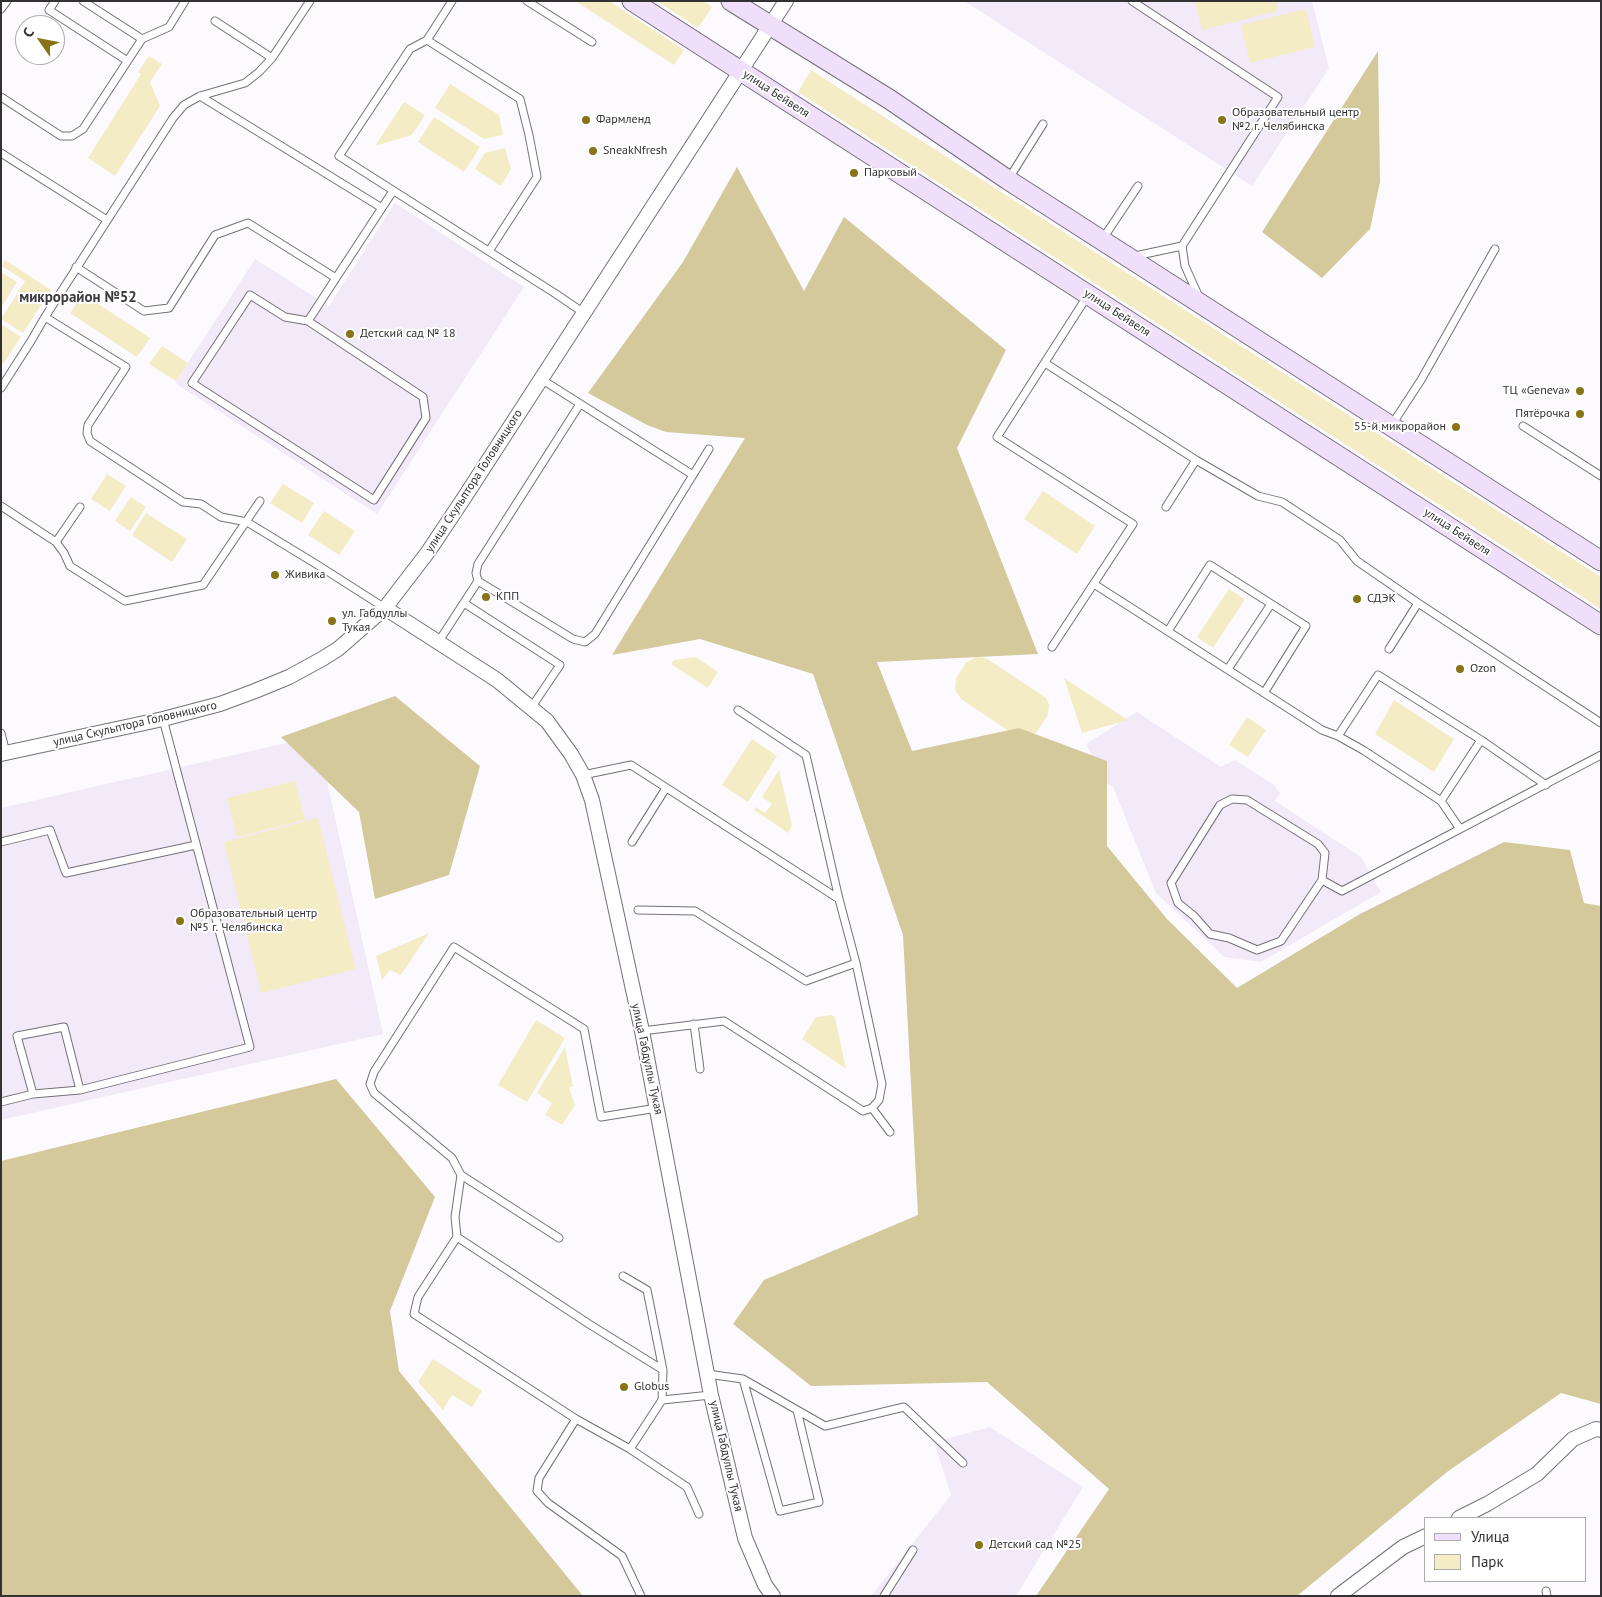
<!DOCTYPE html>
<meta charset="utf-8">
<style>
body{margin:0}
#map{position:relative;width:1602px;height:1597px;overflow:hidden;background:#fdfaff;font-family:"PT Sans",sans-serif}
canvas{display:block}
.frame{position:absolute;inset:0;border:2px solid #333134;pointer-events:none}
.legend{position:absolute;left:1424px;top:1517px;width:162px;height:65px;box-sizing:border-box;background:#fff;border:1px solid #adadae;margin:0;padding:6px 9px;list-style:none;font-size:15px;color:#333134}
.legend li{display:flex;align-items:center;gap:10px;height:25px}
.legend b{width:25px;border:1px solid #adadae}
.north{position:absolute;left:15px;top:15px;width:50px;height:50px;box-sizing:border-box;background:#fff;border:1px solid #adadae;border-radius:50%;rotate:303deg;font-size:14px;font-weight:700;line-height:20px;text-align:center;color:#333134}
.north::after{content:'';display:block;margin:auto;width:18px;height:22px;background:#877417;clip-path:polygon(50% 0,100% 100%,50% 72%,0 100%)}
</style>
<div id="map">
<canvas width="1602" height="1597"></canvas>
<div class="frame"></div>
<ul class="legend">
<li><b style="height:6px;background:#f0dffa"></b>Улица</li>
<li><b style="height:14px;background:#f4ecc4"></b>Парк</li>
</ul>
<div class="north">С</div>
</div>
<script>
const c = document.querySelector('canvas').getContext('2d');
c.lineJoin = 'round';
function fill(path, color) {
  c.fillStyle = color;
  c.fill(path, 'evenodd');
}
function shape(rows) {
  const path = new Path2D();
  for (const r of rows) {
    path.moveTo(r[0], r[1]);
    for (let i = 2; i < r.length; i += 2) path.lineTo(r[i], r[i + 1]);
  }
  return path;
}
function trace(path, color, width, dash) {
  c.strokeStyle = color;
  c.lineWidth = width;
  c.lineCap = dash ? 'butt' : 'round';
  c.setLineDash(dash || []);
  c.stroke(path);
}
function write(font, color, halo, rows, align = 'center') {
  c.font = font + ' "PT Sans",sans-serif';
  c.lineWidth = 4;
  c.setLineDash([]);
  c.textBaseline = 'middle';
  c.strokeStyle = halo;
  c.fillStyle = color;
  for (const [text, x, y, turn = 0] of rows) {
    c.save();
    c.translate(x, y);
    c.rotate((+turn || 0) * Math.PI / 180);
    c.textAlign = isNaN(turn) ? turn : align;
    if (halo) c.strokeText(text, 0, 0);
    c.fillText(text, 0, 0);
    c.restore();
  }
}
fill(shape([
 [964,1,1312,1,1329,68,1252,186],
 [395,203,524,287,377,514,175,383,255,259,329,306],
 [1137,712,1221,767,1235,760,1274,785,1280,793,1275,801,1361,857,1381,892,1261,962,1224,957,1156,893,1113,787,1105,783,1086,744],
 [317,736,383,1034,1,1120,1,808],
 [990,1427,1083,1487,1016,1596,871,1596,951,1495,934,1442]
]), '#f3eaf9');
fill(shape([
 [575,1,609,1,684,50,674,65],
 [657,1,704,1,712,7,698,28],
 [1195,1,1276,1,1278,11,1202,30],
 [1306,9,1315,47,1250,63,1241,25],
 [149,56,162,64,150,82,160,106,115,176,88,158,141,74,138,72],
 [811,70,1601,577,1601,609,798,92],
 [450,84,499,115,503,135,484,139,435,108],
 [404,102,425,115,412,135,375,146],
 [434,117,480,147,464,172,418,142],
 [505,148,511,169,501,186,475,169,485,153],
 [5,260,51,290,23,333,1,319,25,281,2,266],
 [1,272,17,282,1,308],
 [83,294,150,338,137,357,70,313],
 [1,324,21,337,1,367],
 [162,346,188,363,176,381,149,364],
 [107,474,126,486,110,511,91,499],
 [283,484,314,503,302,523,270,503],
 [1043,491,1095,526,1077,554,1024,519],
 [131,497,146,507,130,531,115,521],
 [324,511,355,531,339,555,308,535],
 [146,513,187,539,172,562,132,535],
 [1229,589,1245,599,1213,648,1197,637],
 [696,657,718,672,708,688,671,664,674,660],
 [978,657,986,658,1046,698,1049,704,1048,715,1036,733,1033,735,1013,734,961,699,955,690,956,678,966,663,974,658],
 [1064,678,1128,720,1082,733],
 [1394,700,1454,739,1434,772,1375,734],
 [1247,717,1266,730,1248,757,1229,745],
 [752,739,777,756,748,802,722,785],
 [779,770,792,826,788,833,754,810,756,807,765,813,772,804,762,797],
 [295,781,305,820,237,837,227,798],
 [318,818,356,969,261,993,224,842],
 [429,933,401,975,390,970,382,980,376,956],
 [832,1015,835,1017,846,1069,802,1039,816,1017],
 [536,1020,565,1038,527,1102,498,1085],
 [565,1047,573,1086,569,1088,575,1105,562,1125,545,1115,552,1103,537,1093],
 [433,1359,482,1391,472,1407,452,1395,443,1410,418,1382]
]), '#f4ecc4');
fill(shape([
 [1378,51,1380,182,1370,229,1322,278,1262,232],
 [737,167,804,291,844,217,1006,350,957,448,1038,654,877,662,912,751,1019,728,1107,761,1107,846,1167,919,1237,988,1360,914,1504,842,1570,850,1584,903,1601,906,1601,1404,1561,1393,1447,1472,1297,1596,1036,1596,1109,1489,987,1382,811,1386,733,1324,764,1280,918,1215,903,935,813,674,700,639,612,655,745,438,666,432,647,425,588,393,683,262],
 [395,696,480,766,449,875,375,899,359,812,281,737],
 [336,1079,435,1197,390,1311,399,1371,583,1596,1,1596,1,1161]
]), '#d4c99b');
const lane = shape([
 [55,1,49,10,126,60],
 [83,1,142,39],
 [452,1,427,40,410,49,339,156,556,294,584,313],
 [527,1,592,42],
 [1132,1,1278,97,1182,246,1135,256],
 [1,9,7,1],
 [215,21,272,58],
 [427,40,520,99,529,135,537,177,489,251],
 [200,96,382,208],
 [1,97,61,136,72,136,83,129,142,39,169,27,185,1],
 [1,153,107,220],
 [1008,180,1043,124],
 [1102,240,1138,186],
 [1182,246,1185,266,1199,297],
 [76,267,144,311,169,308,215,235,248,223,336,278,393,191],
 [45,317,126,367,88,425,87,433,90,441,183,502,201,504,221,517,247,522,316,564,385,608],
 [308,321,423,397,426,418,374,500,192,383,250,295,285,317,308,321,336,278],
 [1045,363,1196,460,1258,496,1282,502,1340,540,1357,561,1418,603,1601,723],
 [541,379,693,475],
 [1,388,31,341,45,317,173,118,184,105,200,96,245,83,259,72,272,58,310,1],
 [1391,426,1421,380,1495,249],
 [1523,426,1601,476],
 [1,506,56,542,64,553,70,566,125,601,203,585,260,501],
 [1166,507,1196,460],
 [56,542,80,507],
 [478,581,476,573,478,564,580,404],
 [1094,584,1322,730,1338,736,1363,750,1441,801,1460,829],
 [464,603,560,665,531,708],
 [1168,631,1210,565,1306,626,1264,693],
 [439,641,478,581,573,639,585,642,595,634,709,449],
 [1052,647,1133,524,997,437,1088,295],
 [1389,649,1418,603],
 [1228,669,1271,604],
 [1,733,6,753],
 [1338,736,1378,675,1481,740,1546,785],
 [583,775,631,765,839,899],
 [1232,799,1247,800,1318,844,1325,853,1322,880,1281,941,1257,950,1229,938,1210,934,1194,916,1178,903,1171,883,1220,805,1232,799],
 [1441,801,1481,740],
 [1,842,50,830,66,873,196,845],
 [632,842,666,788],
 [1322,880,1342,891,1601,755],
 [638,910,695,911,806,981,856,963],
 [694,1024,700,1069],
 [642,1031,724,1021,863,1111,872,1108,879,1100,882,1084,856,963,839,899,806,755,738,710],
 [33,1094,17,1036,64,1027,80,1090],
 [1,1102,33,1094,80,1090,250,1047,163,719],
 [657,1108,601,1117,584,1029,454,947,374,1072,370,1084,374,1093,452,1158,461,1175,455,1217,457,1237,589,1324,663,1370],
 [872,1108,890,1132],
 [461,1175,559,1238],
 [457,1237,418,1297,414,1314,576,1419,630,1449,687,1487,699,1514],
 [623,1276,647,1290,663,1370,662,1400,630,1449],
 [707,1374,743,1379,825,1426,904,1407,963,1463],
 [743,1379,780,1511,819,1502,797,1410],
 [662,1400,711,1395],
 [576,1419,539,1478,537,1491,548,1503,622,1556,641,1596],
 [1546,1591,1547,1596],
 [884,1596,913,1550]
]);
const street = shape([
 [385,608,497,680,547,721,571,754,583,775,592,800,642,1031,711,1395,745,1538,765,1585,773,1596],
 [1,754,163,719,220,704,255,691,289,677,322,659,338,649,385,608,428,552,464,498,786,1],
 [1459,1518,1487,1504,1537,1474,1573,1439,1596,1429,1601,1430],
 [1338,1596,1403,1547,1426,1536]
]);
const secondary = shape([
 [632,1,1601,625],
 [731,1,889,99,1008,180,1601,561]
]);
trace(lane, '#747077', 9);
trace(street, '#747077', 16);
trace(secondary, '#747077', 21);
trace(lane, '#fff', 7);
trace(street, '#fff', 14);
trace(secondary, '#f0dffa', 19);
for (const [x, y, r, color] of [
 [586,120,5,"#877417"],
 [1222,120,5,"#877417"],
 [593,151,5,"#877417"],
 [854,173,5,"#877417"],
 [350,334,5,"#877417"],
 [1580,391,5,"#877417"],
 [1580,414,5,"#877417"],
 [1456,427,5,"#877417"],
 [275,575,5,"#877417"],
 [486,597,5,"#877417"],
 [1357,599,5,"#877417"],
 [332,621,5,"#877417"],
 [1460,669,5,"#877417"],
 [180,921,5,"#877417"],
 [624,1387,5,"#877417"],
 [979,1545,5,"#877417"]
]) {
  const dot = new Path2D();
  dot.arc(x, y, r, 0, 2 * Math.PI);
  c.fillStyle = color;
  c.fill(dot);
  trace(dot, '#fff', 2);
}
write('12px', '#333134', '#fff', [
 ["улица Бейвеля",776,94,33],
 ["улица Бейвеля",1117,313,33],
 ["улица Скульптора Головницкого",474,481,-57],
 ["улица Бейвеля",1457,532,33],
 ["улица Скульптора Головницкого",135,724,-13],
 ["улица Габдуллы Тукая",647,1059,78],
 ["улица Габдуллы Тукая",726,1456,77]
]);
write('12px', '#333134', '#fff', [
 ["Образовательный центр",1232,113],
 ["№2 г. Челябинска",1232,127],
 ["Фармленд",596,120],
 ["SneakNfresh",603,151],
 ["Парковый",864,173],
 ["Детский сад № 18",360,334],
 ["ТЦ «Geneva»",1570,391,"right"],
 ["Пятёрочка",1570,414,"right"],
 ["55-й микрорайон",1446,427,"right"],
 ["Живика",285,575],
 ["КПП",496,597],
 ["СДЭК",1367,599],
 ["ул. Габдуллы",342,614],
 ["Тукая",342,628],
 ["Ozon",1470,669],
 ["Образовательный центр",190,914],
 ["№5 г. Челябинска",190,928],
 ["Globus",634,1387],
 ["Детский сад №25",989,1545]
], 'left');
write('bold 15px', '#3f3b41', '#fff', [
 ["микрорайон №52",78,298]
]);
</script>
